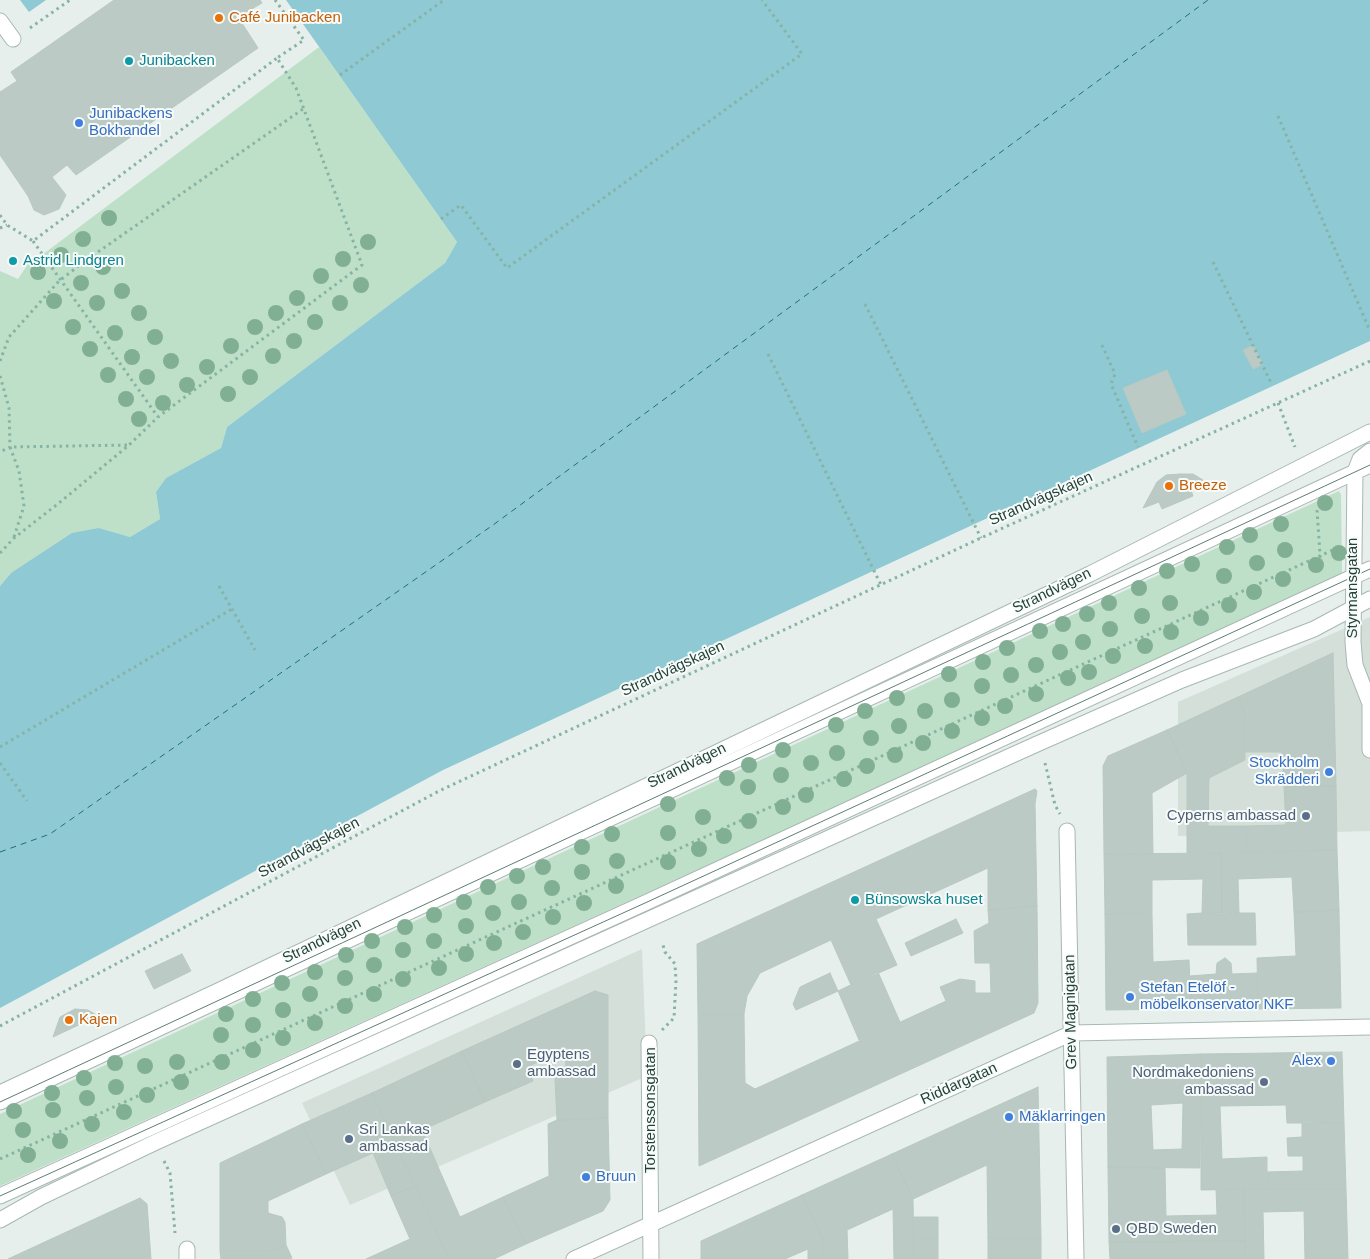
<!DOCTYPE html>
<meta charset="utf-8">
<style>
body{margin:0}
canvas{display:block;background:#e6efeb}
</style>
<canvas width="1370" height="1259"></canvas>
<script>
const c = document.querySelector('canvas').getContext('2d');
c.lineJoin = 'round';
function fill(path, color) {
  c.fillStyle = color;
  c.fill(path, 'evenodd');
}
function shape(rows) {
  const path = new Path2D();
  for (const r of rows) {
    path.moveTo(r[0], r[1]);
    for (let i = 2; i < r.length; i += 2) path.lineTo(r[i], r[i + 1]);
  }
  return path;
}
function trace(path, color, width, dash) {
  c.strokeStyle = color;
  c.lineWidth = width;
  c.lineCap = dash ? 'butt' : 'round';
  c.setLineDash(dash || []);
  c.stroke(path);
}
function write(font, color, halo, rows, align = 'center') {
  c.font = font + ' Helvetica,sans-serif';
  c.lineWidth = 4;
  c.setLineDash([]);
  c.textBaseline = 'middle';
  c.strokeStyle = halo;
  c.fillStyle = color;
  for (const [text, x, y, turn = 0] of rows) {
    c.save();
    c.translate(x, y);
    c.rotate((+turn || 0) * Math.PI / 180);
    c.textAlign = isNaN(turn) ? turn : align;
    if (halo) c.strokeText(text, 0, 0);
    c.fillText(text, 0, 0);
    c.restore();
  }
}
fill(shape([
 [1370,617,1370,831,1178,836,1178,702],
 [642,949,647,1076,350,1205,302,1103]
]), '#d4dfda');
fill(shape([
 [319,47,457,242,445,263,227,427,221,448,166,478,156,492,160,519,130,537,99,528,11,573,0,586,0,271,18,279,30,261,42,255],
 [1339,491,1341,495,1342,572,1339,579,0,1186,0,1114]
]), '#bfe0c8');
fill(shape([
 [20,0,46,0,29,12],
 [286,0,1370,0,1370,341,443,770,0,1008,0,586,11,573,72,533,99,528,130,537,160,519,156,492,166,478,221,448,227,427,445,263,457,242]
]), '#8ec9d4');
trace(shape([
 [0,852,50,834,493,525,1208,0]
]), '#1c6f80', 1, [6, 5]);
const building = shape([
 [114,0,260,0,262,3,238,17,258,48,76,175,67,165,52,177,66,195,59,209,44,215,34,210,28,196,0,155,0,92,17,81,11,72,114,0],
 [1253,345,1263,364,1253,369,1243,350,1253,345],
 [1167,370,1186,414,1142,433,1123,388,1167,370],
 [1180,474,1193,474,1203,480,1190,487,1193,496,1162,509,1159,502,1143,508,1157,482,1166,475,1180,474],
 [1333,653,1336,786,1284,787,1282,752,1245,752,1245,713,1238,697,1333,653],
 [1238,697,1245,713,1245,760,1209,778,1208,826,1246,826,1246,853,1187,854,1187,773,1167,730,1238,697],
 [1167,730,1187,773,1152,793,1153,854,1104,854,1103,766,1108,756,1167,730],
 [1336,786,1337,850,1246,853,1246,826,1286,825,1284,787,1336,786],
 [1035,789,1037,791,1035,804,1037,906,988,910,988,868,876,919,897,965,851,985,831,940,760,973,747,996,744,1014,698,1014,697,944,1035,789],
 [1337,850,1339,910,1294,912,1292,877,1238,879,1239,913,1222,914,1221,853,1337,850],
 [1221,853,1222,914,1202,913,1203,879,1152,880,1152,914,1105,914,1104,854,1221,853],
 [1037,906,1038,1003,1034,1013,699,1166,698,1014,744,1014,745,1083,755,1089,946,1001,940,987,960,979,975,981,975,993,991,993,990,963,975,963,974,931,989,923,988,910,1037,906],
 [1339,910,1341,1008,1258,1009,1257,958,1296,956,1294,912,1339,910],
 [1202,913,1255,913,1256,945,1188,945,1187,914,1202,913],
 [1105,914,1152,914,1153,962,1189,960,1191,1009,1106,1010,1105,914],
 [956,919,963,933,911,956,905,943,956,919],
 [182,954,191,971,154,989,145,971,182,954],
 [1225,958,1231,963,1232,974,1257,973,1258,1009,1191,1009,1190,976,1216,974,1217,963,1225,958],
 [878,972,900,1022,859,1040,838,991,878,972],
 [830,973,838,991,796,1010,793,1004,800,987,830,973],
 [595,991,608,995,608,1118,557,1120,555,1079,566,1068,565,1050,527,1067,533,1081,485,1102,462,1051,595,991],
 [75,1009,88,1010,98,1016,53,1037,60,1017,75,1009],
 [462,1051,485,1102,395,1142,372,1093,462,1051],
 [1342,1052,1344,1123,1287,1123,1286,1105,1220,1106,1222,1159,1267,1157,1267,1189,1201,1190,1201,1054,1342,1052],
 [1201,1054,1200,1168,1108,1167,1107,1057,1201,1054],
 [1183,1103,1182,1149,1153,1150,1151,1105,1183,1103],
 [1038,1087,1041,1238,988,1238,987,1165,913,1199,892,1154,1038,1087],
 [372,1093,415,1186,391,1196,373,1153,326,1174,302,1124,372,1093],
 [608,1118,610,1200,603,1211,526,1244,503,1197,549,1176,548,1124,557,1120,608,1118],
 [1302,1122,1344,1123,1346,1189,1267,1189,1267,1172,1303,1171,1303,1156,1288,1156,1287,1138,1302,1137,1302,1122],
 [302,1124,326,1174,268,1201,268,1213,282,1217,285,1222,286,1245,271,1251,220,1251,220,1163,302,1124],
 [422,1130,460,1217,503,1197,526,1244,494,1259,449,1259,395,1142,422,1130],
 [892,1154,913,1199,914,1259,894,1259,893,1209,847,1230,848,1259,823,1259,823,1240,802,1195,892,1154],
 [1108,1167,1165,1168,1166,1216,1217,1215,1216,1189,1244,1189,1245,1241,1109,1242,1108,1167],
 [415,1186,449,1259,366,1259,410,1239,391,1196,415,1186],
 [1244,1189,1346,1189,1348,1259,1305,1259,1304,1211,1263,1212,1264,1259,1245,1259,1244,1189],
 [802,1195,823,1240,823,1259,808,1259,808,1249,785,1259,701,1259,701,1241,802,1195],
 [140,1198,147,1204,151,1259,8,1259,140,1198],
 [913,1217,938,1217,938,1238,913,1238,913,1217],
 [913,1238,938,1238,938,1259,914,1259,913,1238],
 [988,1238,1041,1238,1041,1259,988,1259,988,1238],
 [1245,1241,1245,1259,1110,1259,1109,1242,1245,1241],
 [286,1245,292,1258,290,1259,221,1259,220,1251,271,1251,286,1245]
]);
fill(building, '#bbcac4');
trace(building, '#b8c9c2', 1);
const pedestrian = shape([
 [0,21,13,39]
]);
const minor = shape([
 [1370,693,1370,750],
 [1369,701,1355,665,1353,642,1355,472,1360,459,1370,451],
 [1067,831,1076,1259],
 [649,1043,651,1259],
 [0,1102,1370,465],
 [0,1196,645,903,1370,569],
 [187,1249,187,1259],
 [574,1259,1072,1033,1370,1027]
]);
const tertiary = shape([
 [0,1093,218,991,1090,574,1370,432],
 [0,1220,41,1197,156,1142,1037,744,1182,680,1314,629,1370,599]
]);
trace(pedestrian, '#a8b8b2', 17);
trace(minor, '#a8b8b2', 17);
trace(tertiary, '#a8b8b2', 17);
trace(shape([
 [30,28,70,0],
 [340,75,444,0],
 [1278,116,1370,331],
 [0,215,7,225,33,241,277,58],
 [441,219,461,205,507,268,802,54,762,0],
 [0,228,7,225],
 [33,241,158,417],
 [1213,262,1272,385],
 [865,304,981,538],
 [1102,345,1115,374,1111,384,1138,447],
 [768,354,881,585],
 [0,361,9,337,59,281,85,261,303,109],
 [0,376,9,408,10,447,0,452],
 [1278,403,1295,447],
 [1317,510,1321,569],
 [14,537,24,506,19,471,10,447,129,445],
 [0,553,14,538,59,503,129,445,158,417,362,265,296,88,277,58,304,40,275,0],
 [219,586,255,650],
 [0,747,232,609],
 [0,763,27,801],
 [1045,763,1055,805,1060,814],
 [0,1026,439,791,981,538,1370,361],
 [662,1030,674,1018,676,981,675,964,665,952,663,945],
 [0,1159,1335,549],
 [164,1161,170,1173,175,1233]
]), '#86b3a5', 3, [2.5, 4]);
trace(pedestrian, '#fff', 15);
trace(minor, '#fff', 15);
trace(tertiary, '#fff', 15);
trace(shape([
 [0,1102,1370,465],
 [0,1196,645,903,1370,569]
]), '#5f7d75', 1);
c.fillStyle = '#80af93';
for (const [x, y] of [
 [109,218],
 [83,239],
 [368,242],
 [61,255],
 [343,259],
 [103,267],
 [38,272],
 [321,276],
 [81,283],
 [361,285],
 [122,291],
 [297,298],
 [54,301],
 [97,303],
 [340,303],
 [139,313],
 [276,313],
 [315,322],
 [73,327],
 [255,327],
 [115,333],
 [155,337],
 [294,341],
 [231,346],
 [90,349],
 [273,356],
 [132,357],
 [171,361],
 [207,367],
 [108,375],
 [147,377],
 [250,377],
 [187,385],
 [228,394],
 [126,399],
 [163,403],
 [139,419],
 [1325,503],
 [1281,524],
 [1250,535],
 [1227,547],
 [1285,550],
 [1339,553],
 [1257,563],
 [1192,564],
 [1316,565],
 [1167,571],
 [1224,576],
 [1283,579],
 [1139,588],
 [1254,592],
 [1109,603],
 [1170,603],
 [1229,605],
 [1087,614],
 [1142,616],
 [1201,618],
 [1063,624],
 [1110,629],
 [1040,631],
 [1171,632],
 [1083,642],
 [1145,646],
 [1007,648],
 [1060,652],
 [1113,656],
 [983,662],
 [1036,665],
 [1089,672],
 [949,674],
 [1011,675],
 [1068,678],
 [982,686],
 [1036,694],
 [897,698],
 [952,700],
 [1005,706],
 [865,711],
 [925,711],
 [982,718],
 [836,725],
 [899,726],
 [952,731],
 [871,738],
 [923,743],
 [783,750],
 [837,753],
 [895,755],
 [811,763],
 [749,765],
 [867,766],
 [781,775],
 [727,778],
 [844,779],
 [748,787],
 [806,795],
 [668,804],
 [783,807],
 [703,817],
 [749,821],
 [668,833],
 [612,834],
 [724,836],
 [582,847],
 [699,849],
 [617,861],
 [668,862],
 [543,867],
 [582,872],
 [517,876],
 [616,886],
 [488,887],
 [552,888],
 [464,902],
 [519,902],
 [584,903],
 [493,913],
 [434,915],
 [553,917],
 [466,926],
 [405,927],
 [523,932],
 [372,941],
 [434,941],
 [494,943],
 [403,950],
 [466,954],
 [346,955],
 [374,965],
 [439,968],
 [315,972],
 [345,978],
 [403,979],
 [282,983],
 [310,994],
 [374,994],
 [253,999],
 [345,1006],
 [283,1010],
 [226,1014],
 [315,1023],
 [253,1025],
 [221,1035],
 [283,1038],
 [253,1050],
 [177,1062],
 [222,1062],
 [115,1063],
 [145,1066],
 [84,1078],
 [181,1082],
 [116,1087],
 [52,1093],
 [147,1095],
 [87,1098],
 [53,1110],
 [14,1111],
 [124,1112],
 [92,1124],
 [23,1130],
 [60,1141],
 [28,1155]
]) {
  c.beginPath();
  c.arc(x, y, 8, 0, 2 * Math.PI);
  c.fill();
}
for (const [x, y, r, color] of [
 [219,18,5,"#e8710a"],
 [129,61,5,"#0f9aa8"],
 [79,123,5,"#3f7fe0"],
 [13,261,5,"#0f9aa8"],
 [1169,486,5,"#e8710a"],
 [1329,772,5,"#3f7fe0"],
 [1306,816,5,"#5c6f8a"],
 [855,900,5,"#0f9aa8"],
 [1130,997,5,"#3f7fe0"],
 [69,1020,5,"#e8710a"],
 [1331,1061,5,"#3f7fe0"],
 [517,1064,5,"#5c6f8a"],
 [1264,1082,5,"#5c6f8a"],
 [1009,1117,5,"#3f7fe0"],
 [349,1139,5,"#5c6f8a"],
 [586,1177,5,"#3f7fe0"],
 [1116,1229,5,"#5c6f8a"]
]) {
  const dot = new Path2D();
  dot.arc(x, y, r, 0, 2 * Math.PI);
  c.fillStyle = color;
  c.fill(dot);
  trace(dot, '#f7fbf9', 2);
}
write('15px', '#c56008', '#f7fbf9', [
 ["Café Junibacken",229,18],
 ["Breeze",1179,486],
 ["Kajen",79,1020]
], 'left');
write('15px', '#0d838f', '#f7fbf9', [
 ["Junibacken",139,61],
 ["Astrid Lindgren",23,261],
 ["Bünsowska huset",865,900]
], 'left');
write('15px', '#366cbe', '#f7fbf9', [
 ["Junibackens",89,114],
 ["Bokhandel",89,131],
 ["Stockholm",1319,763,"right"],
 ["Skrädderi",1319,780,"right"],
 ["Stefan Etelöf -",1140,988],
 ["möbelkonservator NKF",1140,1005],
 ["Alex",1321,1061,"right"],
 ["Mäklarringen",1019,1117],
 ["Bruun",596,1177]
], 'left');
write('15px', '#24423a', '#f7fbf9', [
 ["Strandvägskajen",1041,499,-24],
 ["Styrmansgatan",1353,588,-90],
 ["Strandvägen",1052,591,-26],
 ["Strandvägskajen",673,669,-25],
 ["Strandvägen",687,766,-26],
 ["Strandvägskajen",309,848,-28],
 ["Strandvägen",322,941,-26],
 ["Grev Magnigatan",1071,1012,-91],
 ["Riddargatan",959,1084,-24],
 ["Torstenssonsgatan",651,1110,-90]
]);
write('15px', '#4e5e75', '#f7fbf9', [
 ["Cyperns ambassad",1296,816,"right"],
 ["Egyptens",527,1055],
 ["ambassad",527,1072],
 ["Nordmakedoniens",1254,1073,"right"],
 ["ambassad",1254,1090,"right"],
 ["Sri Lankas",359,1130],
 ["ambassad",359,1147],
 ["QBD Sweden",1126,1229]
], 'left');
</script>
